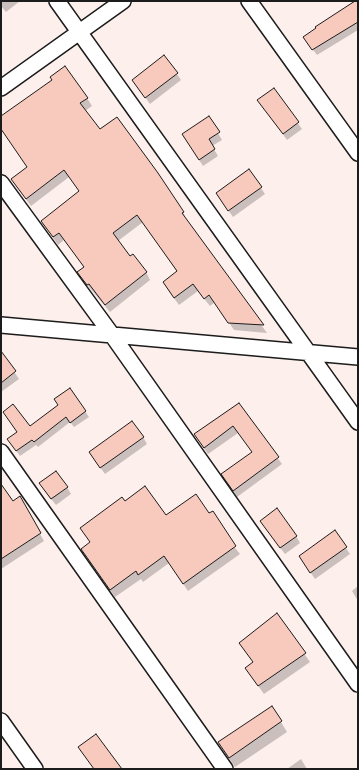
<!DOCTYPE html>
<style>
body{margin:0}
#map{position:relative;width:359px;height:770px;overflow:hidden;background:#fdefeb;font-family:Pangolin,sans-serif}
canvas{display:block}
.frame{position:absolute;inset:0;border:2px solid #1c1c1c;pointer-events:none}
</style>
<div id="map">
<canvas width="359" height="770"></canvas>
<div class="frame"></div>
</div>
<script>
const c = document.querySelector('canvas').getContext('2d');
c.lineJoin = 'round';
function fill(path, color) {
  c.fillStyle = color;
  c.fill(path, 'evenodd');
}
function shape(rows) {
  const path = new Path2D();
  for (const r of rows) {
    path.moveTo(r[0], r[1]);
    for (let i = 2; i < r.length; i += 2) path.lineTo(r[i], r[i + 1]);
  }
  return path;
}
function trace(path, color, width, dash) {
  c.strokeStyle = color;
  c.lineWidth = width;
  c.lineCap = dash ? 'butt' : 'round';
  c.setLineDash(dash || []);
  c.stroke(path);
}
fill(shape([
 [1,1,20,1,6,12,1,6],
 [358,7,358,30,317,55,308,43],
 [177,74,181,80,150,104,137,86],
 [273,89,302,129,287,140,259,101],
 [87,98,92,106,85,111,100,130,183,212,187,221,267,333,234,330,215,302,210,306,198,291,179,305,168,290,177,272,143,222,118,241,130,257,146,272,150,280,110,312,83,280,79,273,85,268,64,240,58,245,42,221,80,192,69,177,31,206,17,187,28,167,1,128,1,118],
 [209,118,222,140,212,146,218,156,203,166,187,141],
 [261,188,265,194,233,217,217,194],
 [7,361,19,379,1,392,1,366],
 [70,389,89,417,74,427,70,422,38,447,36,445,20,456,12,445,30,428,59,405],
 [238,405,282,464,237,497,226,481,253,452,238,433,208,454,199,441],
 [143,437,147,444,105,474,94,459],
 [1,485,13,502,20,498,44,541,1,569],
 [67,487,71,494,56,505,44,490],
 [125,502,165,516,209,515,240,554,188,591,169,563,143,582,141,579,115,597,82,550,91,543,81,528],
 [265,528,296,536,300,543,285,554],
 [335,532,350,554,315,579,304,563],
 [358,586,358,601,352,591],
 [277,615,310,662,264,694,251,676,254,663,240,644],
 [272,707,287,732,235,767,225,752],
 [301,759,307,769,287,769]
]), '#0003');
const building = shape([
 [355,1,358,1,358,22,312,50,303,37,316,28,315,27,355,1],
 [164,55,178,73,145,98,132,80,164,55],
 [65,66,88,98,80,103,100,129,117,117,158,173,184,212,182,213,264,325,228,323,209,295,204,299,193,284,174,298,163,282,177,271,137,215,113,233,130,256,133,254,147,272,105,305,89,284,87,285,77,272,84,267,59,233,53,237,41,221,79,191,64,170,26,199,11,179,27,167,1,129,1,116,52,80,50,77,65,66],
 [274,88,299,122,283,134,257,100,274,88],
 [209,116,220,132,209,139,215,149,199,160,182,134,209,116],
 [249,169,262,187,228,211,216,193,249,169],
 [1,351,16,371,1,383,1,351],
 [70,388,86,411,70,423,66,417,34,442,32,440,16,451,7,439,17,432,3,412,13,404,30,426,58,405,54,399,70,388],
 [239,403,279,457,233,491,221,474,252,452,233,426,204,448,194,434,239,403],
 [132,421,144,437,100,468,89,452,132,421],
 [56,471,68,487,51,499,39,483,56,471],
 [1,484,13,501,20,496,41,533,1,559,1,484],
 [145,486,166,515,196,494,209,513,213,511,236,546,183,584,164,556,138,575,136,571,110,590,81,549,90,542,80,528,122,497,125,501,145,486],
 [277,508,297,536,280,548,260,521,277,508],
 [335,530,347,547,310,573,299,556,335,530],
 [277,613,306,653,258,686,245,668,253,662,239,643,277,613],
 [272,706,282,721,229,758,218,742,272,706],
 [96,734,122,769,94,769,78,747,96,734]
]);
fill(building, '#f8cabd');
trace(building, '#1c1c1c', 1);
const minor = shape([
 [57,1,358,422],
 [249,1,358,153],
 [1,88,123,1],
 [1,183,112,335,358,684],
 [1,325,358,357],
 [1,452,225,769],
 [1,721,35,769]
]);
trace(minor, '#1c1c1c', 18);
trace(minor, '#fff', 15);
</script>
